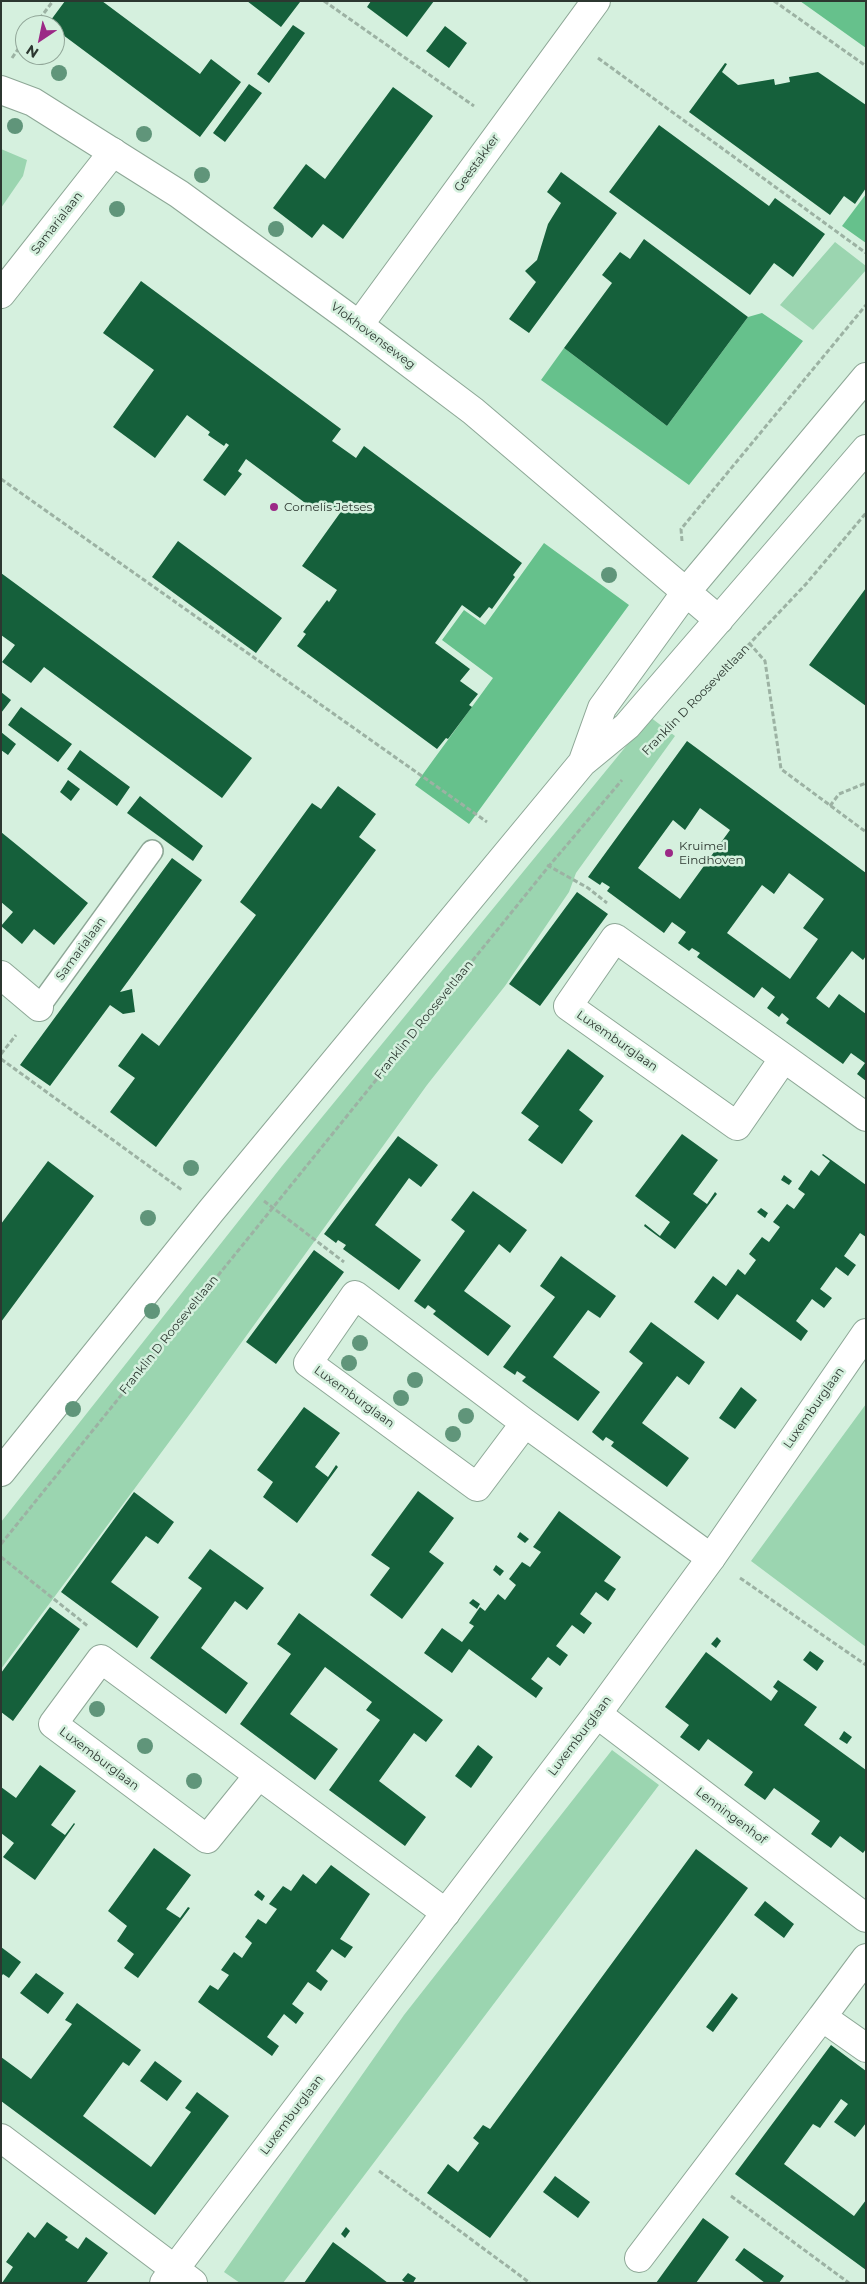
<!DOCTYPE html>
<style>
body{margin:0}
#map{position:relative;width:867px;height:2284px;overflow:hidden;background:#d5f0de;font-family:Montserrat,sans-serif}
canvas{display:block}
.frame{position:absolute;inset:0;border:2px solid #2c3730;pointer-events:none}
.north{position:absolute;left:15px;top:15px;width:50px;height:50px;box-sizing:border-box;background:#d5f0de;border:1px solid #91a698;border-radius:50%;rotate:214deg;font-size:14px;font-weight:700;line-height:20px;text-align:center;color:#2c3730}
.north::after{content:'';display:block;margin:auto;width:18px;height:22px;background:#9b2986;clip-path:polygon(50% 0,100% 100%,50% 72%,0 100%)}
</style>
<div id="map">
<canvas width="867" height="2284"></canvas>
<div class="frame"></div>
<div class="north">N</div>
</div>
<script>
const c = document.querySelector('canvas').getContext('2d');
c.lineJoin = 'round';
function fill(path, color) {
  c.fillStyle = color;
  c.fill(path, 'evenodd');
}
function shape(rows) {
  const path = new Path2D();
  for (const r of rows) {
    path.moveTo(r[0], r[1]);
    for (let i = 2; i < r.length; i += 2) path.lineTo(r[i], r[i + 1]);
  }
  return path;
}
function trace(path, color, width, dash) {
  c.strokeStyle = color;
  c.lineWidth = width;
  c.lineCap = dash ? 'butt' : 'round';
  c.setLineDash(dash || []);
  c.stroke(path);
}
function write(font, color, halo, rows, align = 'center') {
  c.font = font + ' Montserrat,sans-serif';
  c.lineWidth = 5;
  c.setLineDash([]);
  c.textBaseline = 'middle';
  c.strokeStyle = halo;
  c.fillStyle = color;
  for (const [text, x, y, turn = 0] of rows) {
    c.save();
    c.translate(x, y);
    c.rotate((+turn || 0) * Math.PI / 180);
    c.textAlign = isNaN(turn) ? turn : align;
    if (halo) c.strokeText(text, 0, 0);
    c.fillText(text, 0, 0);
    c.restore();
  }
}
fill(shape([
 [1,149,27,160,23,176,1,208],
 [835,242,866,266,866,270,813,330,780,305],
 [650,717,675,736,576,873,569,892,505,986,427,1085,195,1407,1,1669,1,1522,282,1166],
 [866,1404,866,1647,751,1561],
 [612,1750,659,1785,283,2283,240,2283,224,2272,404,2015]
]), '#9bd5b0');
fill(shape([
 [800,1,866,1,866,48],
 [866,194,866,243,842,226],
 [762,313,803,341,689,485,541,380,564,348,667,426,748,317],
 [544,543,629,605,469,824,415,785,493,678,442,640,464,610,485,625]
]), '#66c18c');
fill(shape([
 [65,1,102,1,200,74,211,59,241,82,200,137,55,29,55,25,48,24],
 [247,1,298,1,300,2,281,27],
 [371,1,434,1,407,37,367,7],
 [293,25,305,33,269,83,257,74],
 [445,26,467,43,449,68,426,51],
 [725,63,727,64,722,72,738,85,774,79,775,85,790,82,789,77,818,72,866,105,866,188,855,204,844,196,830,215,689,112],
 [249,84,262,93,225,142,213,133],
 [393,87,433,116,343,239,323,224,312,238,273,208,306,164,325,179],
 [659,125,769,206,775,198,825,234,793,277,774,263,750,295,609,192],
 [561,172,617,213,529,333,509,319,536,282,525,271,537,260,548,224,561,203,547,192],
 [644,239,748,317,667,426,564,348,612,283,602,275,620,252,630,259],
 [141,281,341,429,332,441,356,458,364,446,522,563,513,575,515,577,492,609,489,607,480,618,462,605,435,643,470,669,460,681,478,694,469,705,472,707,448,739,446,738,437,749,297,646,306,634,303,632,327,600,329,602,337,590,302,566,340,513,323,502,316,511,246,459,238,471,242,474,225,496,203,480,229,445,226,443,224,446,208,435,210,432,187,415,155,458,113,427,154,370,103,333],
 [178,541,282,618,256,653,152,577],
 [1,573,252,758,222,798,44,667,31,683,2,662,15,645,1,635],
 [866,588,866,706,809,665],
 [1,692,11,700,1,713],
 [21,707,72,744,58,762,8,725],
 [1,732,16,744,8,755,1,750],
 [687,741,866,873,866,956,863,960,852,951,816,998,829,1008,839,994,866,1014,866,1081,857,1074,865,1063,851,1053,843,1064,786,1023,789,1019,782,1013,779,1017,767,1008,775,997,762,987,754,998,697,957,700,953,692,948,689,951,678,943,686,932,672,922,664,933,607,891,610,887,602,882,600,885,588,877],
 [700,808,730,830,680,899,638,868,673,820,685,830],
 [789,873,824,899,803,928,818,939,790,979,727,933,762,885,774,894],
 [80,750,130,787,117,806,67,769],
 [68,780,80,789,71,801,60,792],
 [338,786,376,814,359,837,376,850,156,1147,110,1112,135,1078,118,1066,142,1033,159,1046,256,915,240,902,312,803,321,809],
 [140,796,203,846,193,861,127,813],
 [1,832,88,903,54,945,34,929,22,944,1,926,13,912,1,902],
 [172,858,202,880,120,992,132,989,135,1012,123,1014,110,1005,50,1086,20,1065],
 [577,892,608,914,540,1006,509,984],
 [568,1049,604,1076,579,1110,593,1121,562,1164,528,1140,539,1126,521,1113],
 [682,1134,718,1160,693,1194,707,1204,715,1192,717,1194,675,1249,644,1226,645,1224,660,1236,670,1222,635,1196],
 [398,1136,438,1165,421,1187,409,1178,375,1225,421,1260,399,1290,343,1249,346,1245,338,1240,336,1243,324,1234],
 [823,1154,866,1185,866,1237,860,1233,844,1256,856,1265,848,1276,836,1267,820,1289,832,1298,824,1308,812,1299,796,1321,808,1331,801,1341,737,1294,718,1320,694,1302,713,1276,726,1286,738,1269,745,1275,756,1260,749,1254,762,1237,769,1242,780,1227,773,1222,787,1204,794,1209,805,1194,798,1189,811,1170,819,1176,830,1161,822,1155],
 [48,1161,94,1196,1,1322,1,1224],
 [784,1175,792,1181,789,1185,781,1180],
 [473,1191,527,1230,510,1253,499,1244,464,1291,511,1326,488,1356,433,1314,436,1311,428,1305,425,1309,414,1301,465,1231,451,1220],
 [761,1208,768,1213,765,1218,757,1212],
 [314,1250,344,1272,276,1364,246,1342],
 [561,1256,616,1296,600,1318,588,1310,553,1357,600,1392,578,1421,522,1381,526,1377,517,1371,515,1375,503,1367,555,1297,540,1286],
 [651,1322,705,1362,689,1385,677,1376,642,1423,689,1458,667,1487,611,1446,614,1442,606,1437,603,1441,592,1432,643,1363,629,1352],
 [741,1387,757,1400,735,1429,719,1418],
 [304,1407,340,1433,315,1467,328,1477,336,1465,338,1467,297,1523,263,1497,273,1482,257,1470],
 [418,1491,454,1518,429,1552,444,1563,402,1619,370,1595,390,1568,371,1555],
 [134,1492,174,1522,158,1544,146,1536,111,1582,159,1617,137,1648,61,1592],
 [559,1511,621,1557,604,1581,616,1589,608,1601,596,1592,580,1614,592,1623,584,1634,572,1625,556,1646,568,1655,560,1666,548,1657,531,1679,543,1688,536,1698,469,1649,452,1673,424,1653,442,1628,462,1642,474,1626,469,1623,480,1607,485,1611,498,1594,505,1600,516,1585,509,1579,522,1562,530,1567,541,1552,533,1547],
 [520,1532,529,1539,525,1543,517,1537],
 [210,1549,264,1588,247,1610,235,1601,201,1648,248,1683,226,1714,150,1658,202,1588,188,1578],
 [496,1565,504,1571,500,1576,493,1570],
 [473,1599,480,1604,477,1609,469,1603],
 [50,1607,80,1629,13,1721,1,1712,1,1673],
 [299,1613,443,1720,426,1742,414,1733,379,1781,426,1817,405,1846,329,1790,380,1720,366,1710,372,1702,325,1667,290,1714,338,1749,315,1780,240,1724,291,1654,277,1644],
 [717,1637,721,1641,716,1648,711,1644],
 [810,1651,824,1661,817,1671,803,1660],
 [706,1652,771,1701,778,1691,773,1687,778,1680,817,1707,804,1725,866,1770,866,1849,863,1853,840,1836,831,1848,811,1834,820,1821,774,1788,765,1800,744,1785,753,1772,708,1739,699,1751,680,1737,689,1725,665,1707],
 [844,1731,852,1737,847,1744,839,1739],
 [478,1745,493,1757,471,1788,455,1776],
 [40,1765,76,1791,51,1825,65,1835,74,1823,75,1824,35,1880,3,1857,14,1843,1,1833,1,1787,16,1798],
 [154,1848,191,1875,166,1909,180,1918,188,1907,190,1908,138,1978,124,1968,134,1954,117,1941,127,1926,108,1911],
 [696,1849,748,1888,490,2238,427,2193,448,2164,458,2172,479,2143,473,2138,483,2125,490,2129],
 [331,1865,370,1894,340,1939,353,1947,345,1958,332,1949,316,1971,328,1981,321,1991,308,1982,292,2004,304,2013,296,2024,284,2014,267,2037,279,2046,272,2056,198,2002,210,1985,218,1990,229,1975,221,1970,234,1952,242,1958,252,1943,245,1937,258,1919,266,1924,277,1909,269,1904,283,1886,291,1891,303,1874,316,1884],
 [258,1890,265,1896,262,1901,254,1895],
 [765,1901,794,1924,784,1938,754,1915],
 [1,1947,21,1962,9,1978,3,1974,1,1977],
 [36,1973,64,1993,48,2014,20,1993],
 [732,1993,738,1998,713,2032,706,2027],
 [77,2003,141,2050,129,2066,123,2062,83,2116,151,2167,191,2112,185,2108,197,2092,229,2116,155,2215,1,2101,1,2057,31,2079,72,2024,65,2020],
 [831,2045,866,2071,866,2123,855,2137,834,2122,848,2104,841,2099,820,2128,813,2124,784,2164,854,2216,866,2200,866,2270,735,2174],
 [155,2061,182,2081,167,2101,140,2081],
 [555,2176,590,2202,578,2218,543,2192],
 [703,2218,729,2237,696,2283,656,2283],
 [47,2222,68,2237,65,2240,78,2249,86,2237,108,2253,86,2283,2,2283,13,2267,6,2262,28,2232,35,2238],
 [346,2227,350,2231,345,2238,341,2234],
 [333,2242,367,2267,388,2283,304,2283],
 [744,2248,784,2276,779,2283,765,2283,735,2260],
 [408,2273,416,2278,413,2283,406,2283,402,2280]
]), '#15603b');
const lane = shape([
 [39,1007,152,851]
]);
const street = shape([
 [1,294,113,152],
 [359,325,596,1],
 [1,975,39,1007],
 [784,1058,737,1126,568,1006,615,938,784,1058,866,1117],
 [525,1423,477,1487,308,1363,355,1295,525,1423,711,1558],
 [597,1714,866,1918],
 [258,1776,207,1839,53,1724,101,1659,446,1913],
 [866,1958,822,2017,866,2048],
 [1,2138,193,2283],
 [639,2258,822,2017]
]);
const secondary = shape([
 [1,90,33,102,179,194,359,325,473,411,719,620],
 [583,761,602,708,686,592,866,377],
 [1,1472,211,1211,582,763,627,726,866,449],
 [164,2283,597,1714,711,1558,866,1333]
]);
trace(lane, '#8da796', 24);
trace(street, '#8da796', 30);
trace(secondary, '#8da796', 30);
trace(shape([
 [324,1,474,106],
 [774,1,866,66],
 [35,25,53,1],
 [12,58,25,39],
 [598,58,866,253],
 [1,479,487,822],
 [682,541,681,529,866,305],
 [749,643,765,661,781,769,866,832],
 [737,657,806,584,866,513],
 [830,806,839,794,866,783],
 [547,865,588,888,607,903],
 [1,1054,16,1035],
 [1,1059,182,1190],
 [264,1201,344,1262],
 [1,1544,549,866,622,780],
 [1,1557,89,1627],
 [740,1578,866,1665],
 [379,2171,530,2283],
 [731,2196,849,2283]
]), '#9cb2a3', 3, [5, 2.5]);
trace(lane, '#fff', 21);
trace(street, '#fff', 28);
trace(secondary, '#fff', 28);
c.fillStyle = '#60957a';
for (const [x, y] of [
 [59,73],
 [15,126],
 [144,134],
 [202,175],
 [117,209],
 [276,229],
 [609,575],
 [191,1168],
 [148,1218],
 [152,1311],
 [360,1343],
 [349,1363],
 [415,1380],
 [401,1398],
 [73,1409],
 [466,1416],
 [453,1434],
 [97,1709],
 [145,1746],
 [194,1781]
]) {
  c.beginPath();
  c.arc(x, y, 8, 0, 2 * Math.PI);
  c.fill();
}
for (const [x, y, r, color] of [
 [274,507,5,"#9b2986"],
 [669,853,5,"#9b2986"]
]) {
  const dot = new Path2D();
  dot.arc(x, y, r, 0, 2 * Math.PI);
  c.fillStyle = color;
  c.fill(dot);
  trace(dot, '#d5f0de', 2);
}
write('12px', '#2c3730', '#d5f0de', [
 ["Geestakker",477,163,-54],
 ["Samarialaan",57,223,-52],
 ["Vlokhovenseweg",373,336,37],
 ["Franklin D Rooseveltlaan",696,700,-46],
 ["Samarialaan",81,949,-54],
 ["Franklin D Rooseveltlaan",424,1020,-51],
 ["Luxemburglaan",617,1041,35],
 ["Franklin D Rooseveltlaan",169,1335,-51],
 ["Luxemburglaan",354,1397,36],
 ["Luxemburglaan",814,1408,-55],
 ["Luxemburglaan",580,1736,-53],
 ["Luxemburglaan",99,1759,37],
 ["Lenningenhof",731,1816,37],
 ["Luxemburglaan",292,2115,-53]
]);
write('12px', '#2c3730', '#d5f0de', [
 ["Cornelis Jetses",284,507],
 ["Kruimel",679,846],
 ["Eindhoven",679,860]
], 'left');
</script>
